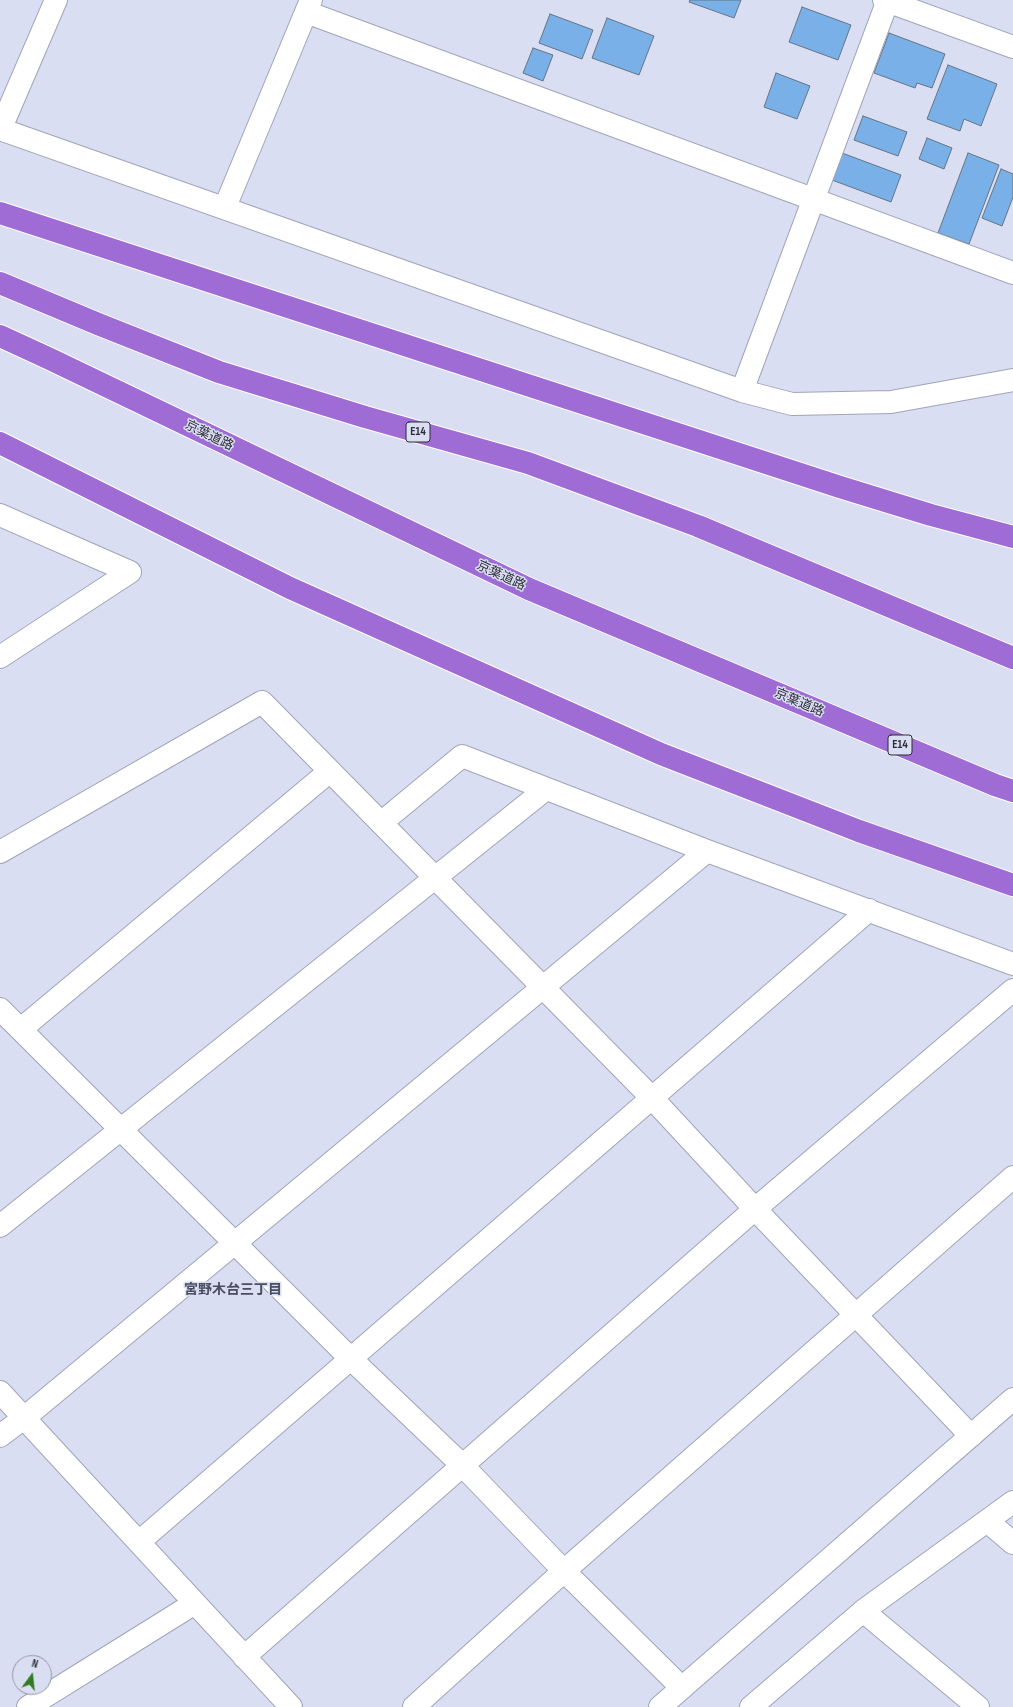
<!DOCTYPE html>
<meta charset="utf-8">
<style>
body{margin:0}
#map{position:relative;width:1013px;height:1707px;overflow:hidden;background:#dadef3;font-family:"Sofia Sans Condensed",sans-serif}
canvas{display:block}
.north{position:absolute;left:12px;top:1655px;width:40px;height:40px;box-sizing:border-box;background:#dadef3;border:1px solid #9497a7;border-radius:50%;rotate:15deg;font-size:11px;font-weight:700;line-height:16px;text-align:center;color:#2c2d35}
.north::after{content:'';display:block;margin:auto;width:14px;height:18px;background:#317b22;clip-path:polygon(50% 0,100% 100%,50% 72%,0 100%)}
</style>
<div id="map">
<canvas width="1013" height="1707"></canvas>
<div class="north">N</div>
</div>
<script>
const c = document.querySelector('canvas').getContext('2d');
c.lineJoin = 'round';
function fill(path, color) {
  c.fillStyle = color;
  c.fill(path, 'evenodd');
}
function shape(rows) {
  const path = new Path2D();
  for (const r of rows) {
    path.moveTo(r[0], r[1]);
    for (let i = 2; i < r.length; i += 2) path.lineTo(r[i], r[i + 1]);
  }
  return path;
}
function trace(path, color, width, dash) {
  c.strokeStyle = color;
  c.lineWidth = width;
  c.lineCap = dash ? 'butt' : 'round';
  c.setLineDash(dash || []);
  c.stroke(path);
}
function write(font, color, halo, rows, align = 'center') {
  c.font = font + ' "Sofia Sans Condensed","Noto Sans JP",sans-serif';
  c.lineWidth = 3;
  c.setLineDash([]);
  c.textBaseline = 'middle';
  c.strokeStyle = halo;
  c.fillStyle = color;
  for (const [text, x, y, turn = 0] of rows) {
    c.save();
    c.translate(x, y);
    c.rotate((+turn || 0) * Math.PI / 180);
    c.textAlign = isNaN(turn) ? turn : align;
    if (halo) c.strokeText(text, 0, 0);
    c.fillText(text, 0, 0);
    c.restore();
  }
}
const building = shape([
 [690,0,741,0,734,18,689,2,690,0],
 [802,7,851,25,838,60,789,42,802,7],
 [550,14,593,30,582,59,539,43,550,14],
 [607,18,654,36,639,75,592,58,607,18],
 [889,33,945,54,932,88,917,83,915,88,874,73,889,33],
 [533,48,553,55,543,81,523,73,533,48],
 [948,65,997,84,981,126,964,119,960,131,927,119,948,65],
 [776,73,810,86,797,119,764,107,776,73],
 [863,116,907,132,898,156,854,140,863,116],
 [927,138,952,148,944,169,919,159,927,138],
 [842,153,901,175,891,202,832,180,842,153],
 [968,153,999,165,969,244,938,233,968,153],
 [1001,169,1013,174,1013,197,1002,226,982,218,1001,169]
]);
fill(building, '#79b0e8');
trace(building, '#657484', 1);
const minor = shape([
 [884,0,1013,47],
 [306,12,1013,273],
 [0,129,742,391,792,404,891,402,1013,380],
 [0,130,56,0],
 [225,207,311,0],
 [742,391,888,0],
 [0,515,130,572,0,657],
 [381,823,462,756,707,851,1013,964],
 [0,852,262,702,651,1097,755,1209,971,1436],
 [0,1009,350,1358,462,1465,564,1571,682,1688],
 [21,1029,330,771],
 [0,1226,546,789],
 [0,1392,291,1707],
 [0,1436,24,1418,707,851],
 [987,1521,1013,1543],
 [139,1542,869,910],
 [863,1611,978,1707],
 [244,1657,755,1209,1013,990],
 [28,1707,195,1603],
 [414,1707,564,1571,1013,1177],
 [660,1707,1013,1399],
 [751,1707,863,1611,1013,1502]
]);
const highway = shape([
 [0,213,840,487,931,515,1013,537],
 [0,283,98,324,219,372,365,417,528,463,698,526,1013,658],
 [0,336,50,359,529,589,995,785,1013,791],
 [0,443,290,588,661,754,859,831,1013,885]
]);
trace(minor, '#a0a4b9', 24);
trace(highway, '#fff', 24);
trace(minor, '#fff', 22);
trace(highway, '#9f6cd6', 22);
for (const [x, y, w] of [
 [418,432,24],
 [900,745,24]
]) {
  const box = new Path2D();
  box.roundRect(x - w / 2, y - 10, w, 20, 3);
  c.fillStyle = '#dadef3';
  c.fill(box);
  trace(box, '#2c2d35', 1);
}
write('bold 12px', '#2c2d35', null, [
 ["E14",418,432],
 ["E14",900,745]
]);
write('13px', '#2c2d35', '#dadef3', [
 ["京葉道路",209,436,26],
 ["京葉道路",501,576,25],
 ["京葉道路",799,703,23]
]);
write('bold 14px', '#4b4e60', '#dadef3', [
 ["宮野木台三丁目",233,1290]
]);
</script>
